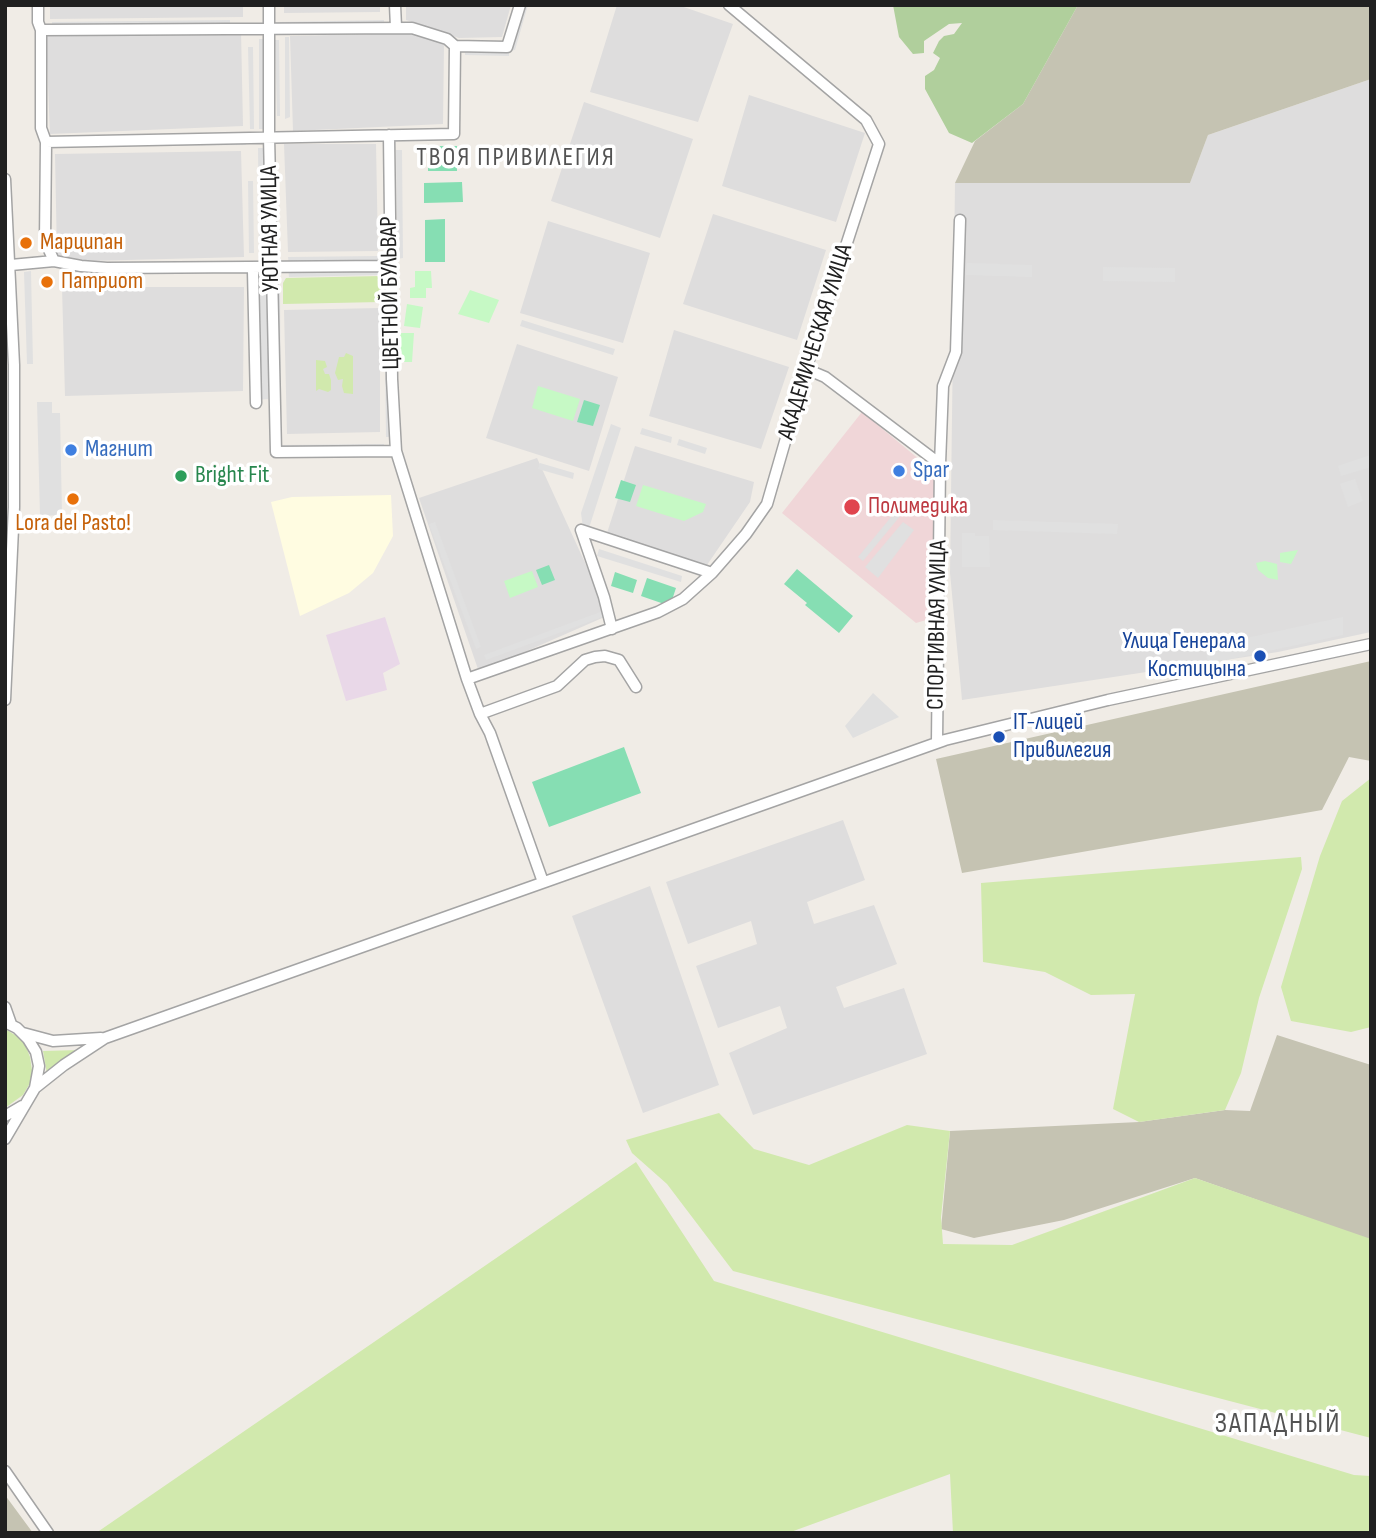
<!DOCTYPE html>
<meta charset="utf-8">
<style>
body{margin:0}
#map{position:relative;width:1376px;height:1538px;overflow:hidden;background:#f0ece6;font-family:"Sofia Sans Condensed",sans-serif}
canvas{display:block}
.frame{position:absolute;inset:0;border:7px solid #202020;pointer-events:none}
</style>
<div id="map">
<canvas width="1376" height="1538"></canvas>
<div class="frame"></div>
</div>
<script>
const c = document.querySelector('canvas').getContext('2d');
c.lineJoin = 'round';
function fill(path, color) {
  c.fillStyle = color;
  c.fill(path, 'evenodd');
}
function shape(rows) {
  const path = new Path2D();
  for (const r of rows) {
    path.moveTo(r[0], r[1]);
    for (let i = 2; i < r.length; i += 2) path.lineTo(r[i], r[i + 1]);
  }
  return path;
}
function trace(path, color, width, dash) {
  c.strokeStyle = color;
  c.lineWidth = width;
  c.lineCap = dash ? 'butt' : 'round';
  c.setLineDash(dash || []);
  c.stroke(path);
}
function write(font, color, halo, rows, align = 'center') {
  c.font = font + ' "Sofia Sans Condensed",sans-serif';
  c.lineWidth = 7;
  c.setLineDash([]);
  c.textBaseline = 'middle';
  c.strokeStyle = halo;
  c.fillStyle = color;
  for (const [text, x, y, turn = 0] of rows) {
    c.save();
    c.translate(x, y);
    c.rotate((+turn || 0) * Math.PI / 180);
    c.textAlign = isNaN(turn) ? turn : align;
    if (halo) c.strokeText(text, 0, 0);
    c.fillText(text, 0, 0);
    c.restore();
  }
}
fill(shape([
 [50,5,243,5,243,17,50,19],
 [284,5,380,5,380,12,284,13],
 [406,5,511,5,502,37,459,38,406,20],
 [617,5,678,5,733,24,698,122,590,92],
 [241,31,243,126,50,134,46,34],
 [415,33,444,45,443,124,293,131,290,36],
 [1371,79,1371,632,1278,652,962,700,950,573,955,183,1190,183,1208,135],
 [749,95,865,133,836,222,722,186],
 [584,102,693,139,660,238,551,201],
 [284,144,376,144,378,251,288,252],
 [241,151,244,257,88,261,57,256,55,154],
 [713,214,826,250,797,340,683,304],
 [548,221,650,253,623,343,520,313],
 [62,287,244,287,243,391,65,396],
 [380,308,380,432,287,434,284,310],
 [674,330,789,367,761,449,649,416],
 [517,344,618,377,589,471,486,438],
 [635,446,754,482,750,502,707,565,607,533],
 [537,458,609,615,479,672,419,498],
 [843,820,865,880,807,902,814,924,874,905,897,964,836,987,844,1008,904,988,927,1054,753,1115,729,1053,787,1028,780,1006,718,1028,696,966,757,944,751,921,688,944,666,882],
 [650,886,719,1085,643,1113,572,916]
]), '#dedddd');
fill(shape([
 [862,412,937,474,933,618,916,623,782,513]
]), '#f0d6d8');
fill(shape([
 [385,617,400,664,383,673,387,690,346,701,326,635]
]), '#e9d8e8');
fill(shape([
 [391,495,393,536,373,573,349,593,300,616,271,502,292,497]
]), '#fffce1');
fill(shape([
 [1078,5,1371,5,1371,79,1208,135,1190,183,955,183,975,141,1023,104],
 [1371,661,1371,761,1349,757,1322,810,962,873,936,759],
 [1277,1035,1371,1065,1371,1240,1195,1178,1064,1220,974,1238,941,1229,950,1131,1139,1122,1225,1110,1250,1111],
 [5,1495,33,1533,5,1533]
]), '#c5c3b2');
fill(shape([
 [381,276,381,302,283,304,283,283,286,278],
 [346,353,353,356,353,394,344,393,342,386,343,379,338,380,335,373,339,357,344,357],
 [316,360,325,361,327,367,323,369,325,374,329,374,331,380,331,390,328,392,319,389,316,391],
 [1371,778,1371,1027,1351,1032,1291,1021,1281,987,1320,856,1342,801],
 [1301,857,1302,869,1259,998,1241,1073,1225,1110,1139,1122,1113,1109,1135,994,1091,995,1045,972,983,962,981,883],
 [5,1029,15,1035,25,1044,30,1057,32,1070,30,1083,23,1095,5,1108],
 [80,1050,47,1074,43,1051],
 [719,1113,754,1149,809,1165,907,1125,950,1131,941,1217,943,1244,1012,1245,1195,1178,1371,1239,1371,1438,733,1271,667,1184,632,1153,626,1140],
 [636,1162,714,1281,1354,1475,1371,1476,1371,1533,953,1533,950,1474,788,1533,96,1533]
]), '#d1e9ad');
fill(shape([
 [893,5,1078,5,1023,104,972,143,949,133,925,89,925,76,934,70,940,58,933,53,939,41,944,36,954,34,962,23,949,24,924,41,924,53,913,54,899,37]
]), '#b0cf9c');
fill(shape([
 [415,271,431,271,432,288,426,288,426,298,410,298,410,288,415,287],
 [470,290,499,300,489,323,458,314],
 [407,304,423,307,420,328,404,326],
 [400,333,414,333,412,362,400,362],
 [538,386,580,399,573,421,532,408],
 [643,485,706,504,703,512,684,521,636,506],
 [1298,550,1291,564,1280,562,1280,553],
 [1265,561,1277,564,1278,580,1268,578,1258,570,1256,563],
 [532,571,538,587,510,598,504,581]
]), '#c6f9c5');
fill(shape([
 [428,146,457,146,457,171,428,171],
 [462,182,463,202,424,203,424,183],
 [445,219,445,262,425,262,425,220],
 [584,400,600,405,593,426,577,422],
 [621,480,636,485,630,502,615,498],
 [549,565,555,580,542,585,536,570],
 [797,569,853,616,839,633,805,605,807,603,784,584],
 [615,572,637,580,633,593,611,586],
 [647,578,676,588,670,606,641,596],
 [624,747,641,793,549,827,532,782]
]), '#86deb3');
fill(shape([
 [523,5,528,5,515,50,509,51,509,56,465,55,465,50,509,50],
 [230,20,230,25,53,28,52,22],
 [384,20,384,25,280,27,280,22],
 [285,37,289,37,290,117,285,119],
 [259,39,264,39,264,129,259,129],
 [275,40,279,40,280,116,277,116],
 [248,47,253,47,254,129,250,129],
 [148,141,246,141,246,145,148,146],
 [258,148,263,148,265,253,259,253],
 [396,150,402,150,403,258,397,259],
 [248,181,253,181,254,253,249,253],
 [378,256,378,264,289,265,288,257],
 [967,263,1032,265,1032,277,966,275],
 [1103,267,1175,268,1175,282,1103,281],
 [288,268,378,269,379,275,289,277],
 [31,271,33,364,27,364,24,272],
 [258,274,268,275,268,399,256,400],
 [384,282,390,282,391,437,386,437],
 [275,285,280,285,281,445,384,444,384,448,281,449,281,445,276,445],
 [522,320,615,349,613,355,520,326],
 [37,402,52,402,52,413,60,413,62,515,40,516],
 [611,424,621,428,589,528,583,528,581,513],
 [642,428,672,437,671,443,640,434],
 [679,439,707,448,705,454,677,445],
 [1371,455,1371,467,1341,476,1338,466],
 [540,463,574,473,573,479,538,469],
 [1355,479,1363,501,1348,507,1340,484],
 [906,499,911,503,863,561,858,557],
 [993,520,1118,524,1117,534,993,530],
 [435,522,481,647,476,649,429,524],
 [903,522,914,530,878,578,865,567],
 [962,533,975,533,975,536,989,536,990,567,962,567],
 [599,549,682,576,681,582,597,556],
 [603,611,605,616,486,660,484,655],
 [1343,617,1343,635,1208,664,1205,647],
 [873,693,899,717,853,738,845,726]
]), '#e0e0e0');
const minor = shape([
 [38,5,38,22,41,30,41,128,46,142,45,241,54,261,81,266,107,268,391,266],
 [269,5,269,136,276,452,396,451],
 [395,5,396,27],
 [41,30,412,28,447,39,455,46,507,47,520,5],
 [389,135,392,379,396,451,467,679,658,612,683,599,712,573,746,534,767,504,806,369,879,144,866,120,729,5],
 [46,142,454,134,455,46],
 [5,179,14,365,14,507,5,700],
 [11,265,54,261],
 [255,267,253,271,256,403],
 [806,369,825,377,940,464,937,742],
 [940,464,943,386,956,352,960,220],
 [581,530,712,573],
 [581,530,604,597,612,629],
 [467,679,480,714,490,733,543,882],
 [480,714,557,686,585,660,595,657,605,656,619,660,636,687],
 [5,1007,11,1024],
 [5,1022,17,1028,28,1039,36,1052,39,1066,35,1088,5,1139],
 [23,1033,53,1041,101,1038],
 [35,1088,64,1065,105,1038,945,740,1108,700,1371,644],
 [5,1116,22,1106],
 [5,1471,48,1533]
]);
trace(minor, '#a4a4a4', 13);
trace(minor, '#fff', 10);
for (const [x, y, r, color] of [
 [26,243,7,"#e8710a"],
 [47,282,7,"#e8710a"],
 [71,450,7,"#3f7fe0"],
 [899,471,7,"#3f7fe0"],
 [181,476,7,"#2e9e5b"],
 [73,499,7,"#e8710a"],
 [852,507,9,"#e0444e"],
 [1260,656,7,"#1a4fb4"],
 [999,737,7,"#1a4fb4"]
]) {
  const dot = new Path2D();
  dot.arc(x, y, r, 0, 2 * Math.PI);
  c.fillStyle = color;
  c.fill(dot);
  trace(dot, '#fff', 2.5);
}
write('24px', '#202020', '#fff', [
 ["УЮТНАЯ УЛИЦА",271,229,-91],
 ["ЦВЕТНОЙ БУЛЬВАР",391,293,-91],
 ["АКАДЕМИЧЕСКАЯ УЛИЦА",816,342,-73],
 ["СПОРТИВНАЯ УЛИЦА",938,625,-89]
]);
write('24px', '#c56008', '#fff', [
 ["Марципан",40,243],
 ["Патриот",61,282],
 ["Lora del Pasto!",73,524,"center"]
], 'left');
write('24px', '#366cbe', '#fff', [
 ["Магнит",85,450],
 ["Spar",913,471]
], 'left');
write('24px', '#27864d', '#fff', [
 ["Bright Fit",195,476]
], 'left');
write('24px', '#be3a42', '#fff', [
 ["Полимедика",868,507]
], 'left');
write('24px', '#164399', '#fff', [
 ["Улица Генерала",1246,642],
 ["Костицына",1246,670],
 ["IT-лицей",1013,723,"left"],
 ["Привилегия",1013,751,"left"]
], 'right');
c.letterSpacing = '2px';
write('26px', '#535353', '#fff', [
 ["ТВОЯ ПРИВИЛЕГИЯ",516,158]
]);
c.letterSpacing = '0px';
c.letterSpacing = '2px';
write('28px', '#535353', '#fff', [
 ["ЗАПАДНЫЙ",1278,1425]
]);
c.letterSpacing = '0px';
</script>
